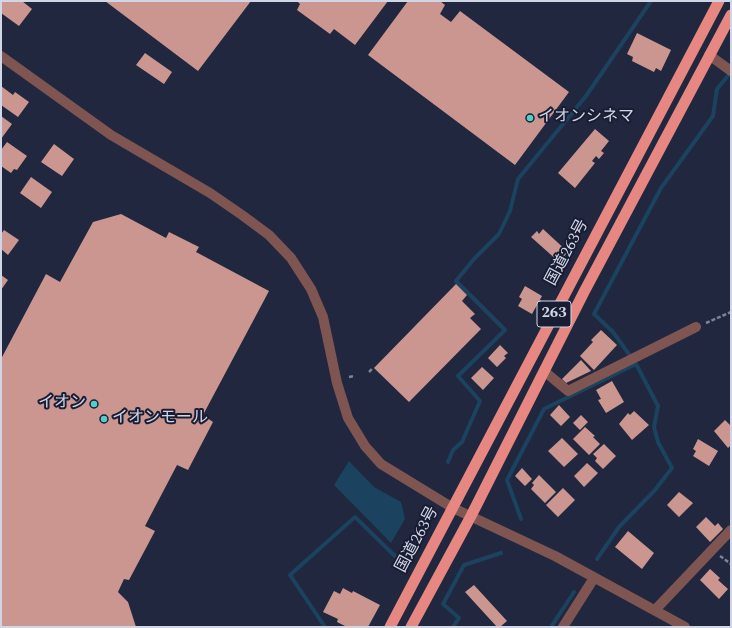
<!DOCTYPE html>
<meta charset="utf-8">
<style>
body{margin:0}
#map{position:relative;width:732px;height:628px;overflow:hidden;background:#21273f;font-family:Spectral,serif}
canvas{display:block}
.frame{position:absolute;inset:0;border:2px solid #d1d6e6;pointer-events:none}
</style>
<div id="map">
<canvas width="732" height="628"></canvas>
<div class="frame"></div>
</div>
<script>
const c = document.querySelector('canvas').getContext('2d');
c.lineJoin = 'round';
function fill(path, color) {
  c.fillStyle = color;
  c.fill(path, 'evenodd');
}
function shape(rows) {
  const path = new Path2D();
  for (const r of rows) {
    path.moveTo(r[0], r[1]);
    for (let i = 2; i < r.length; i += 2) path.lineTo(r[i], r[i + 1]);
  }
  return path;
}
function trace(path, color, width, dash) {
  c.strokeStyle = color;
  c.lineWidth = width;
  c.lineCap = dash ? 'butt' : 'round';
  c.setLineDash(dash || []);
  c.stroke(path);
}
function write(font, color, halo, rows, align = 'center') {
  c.font = font + ' Spectral,"Noto Sans JP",serif';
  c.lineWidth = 4;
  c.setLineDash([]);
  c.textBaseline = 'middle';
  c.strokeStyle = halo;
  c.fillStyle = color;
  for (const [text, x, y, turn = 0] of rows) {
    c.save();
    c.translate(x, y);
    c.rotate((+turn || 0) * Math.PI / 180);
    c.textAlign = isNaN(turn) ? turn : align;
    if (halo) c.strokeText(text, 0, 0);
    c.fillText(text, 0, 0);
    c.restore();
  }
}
fill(shape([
 [349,461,374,487,401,502,405,519,391,543,334,485]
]), '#1b425e');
trace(shape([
 [448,462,453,450,462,442,480,401,458,376,505,330,456,281,474,259,499,234,510,211,518,179,586,96,651,1],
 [521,519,507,480,544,409,636,364],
 [597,559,619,527,655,490,672,468,658,442,654,427,658,406,636,364,613,332,594,314,661,188,713,116,717,89,731,72],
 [399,560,404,565],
 [325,627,290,575,355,517,399,560,406,555,416,533],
 [453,627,459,618,443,604,464,565,501,553],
 [551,627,574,592]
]), '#1b425e', 4);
fill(shape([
 [1,1,22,1,32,9,19,26,1,13],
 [105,1,251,1,198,71],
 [297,1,388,1,355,45,334,29,330,34,297,10,300,4],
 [408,1,440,1,445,5,440,14,451,22,460,11,569,92,515,165,368,55],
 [637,33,671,50,661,71,656,68,654,72,632,61,633,57,627,54],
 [145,53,172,72,164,84,136,65],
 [1,86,13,95,15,92,29,102,18,117,1,105],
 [1,116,12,124,1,139],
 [595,129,609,141,601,151,604,153,599,159,596,156,592,161,595,163,575,188,558,173],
 [7,142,27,156,17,170,14,169,11,173,1,166,1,150],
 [54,144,74,159,62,176,41,162],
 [31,177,52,192,41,208,20,193],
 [121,214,166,238,169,232,199,247,196,252,269,291,203,415,213,422,188,470,177,465,145,526,155,531,129,580,124,579,118,592,128,602,136,627,1,627,1,359,46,274,60,282,93,222],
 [543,229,568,252,559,262,531,237,537,231,539,234],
 [4,230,19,240,8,255,1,249,1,234],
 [1,275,8,280,1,290],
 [456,284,467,295,462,301,475,314,470,318,481,329,409,402,374,368],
 [525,286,542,296,532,314,518,306,522,299,519,297],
 [601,330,617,345,594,370,580,356,593,342,591,340],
 [500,345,508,353,504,356,506,358,497,367,488,358],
 [581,360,591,371,566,383,562,379],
 [482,367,494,378,483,390,471,378],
 [612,381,624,402,606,413,598,400,601,399,596,390],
 [559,405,570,417,561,426,550,415],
 [634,411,649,425,632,440,619,424,628,413,630,415],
 [581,415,588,422,580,430,573,423],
 [725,420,731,426,731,445,728,448,714,431],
 [585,427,595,436,593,437,600,444,589,455,573,439],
 [562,438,578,454,564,467,548,451],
 [698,439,718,451,709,466,693,456,696,451,693,449],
 [604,444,616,456,603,469,595,461,597,458,593,454],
 [587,463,598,473,584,487,574,476],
 [522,468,532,479,525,486,515,476],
 [539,475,556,492,545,503,531,489,534,485,532,483],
 [563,488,575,500,558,517,546,505],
 [679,492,693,503,679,517,667,505],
 [706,517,715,526,718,523,723,529,710,542,696,527],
 [628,531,654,553,642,569,615,547],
 [710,569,720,578,718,580,728,589,719,599,700,580],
 [474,585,507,621,500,627,497,627,465,592],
 [343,588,352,593,353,591,380,605,368,627,347,627,337,622,338,619,323,612,334,591,340,594]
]), '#cc9690');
trace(shape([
 [706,323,731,312],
 [369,372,372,369],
 [349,377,355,376],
 [720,556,731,564]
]), '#7d8396', 2.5, [4, 2]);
trace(shape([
 [709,55,731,71],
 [544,371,568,391,696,327],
 [655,610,731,530],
 [563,627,594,578]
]), '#7f5552', 10);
trace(shape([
 [1,56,111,135,210,193,242,215,269,235,291,258,311,289,323,317,337,383,348,418,365,446,381,464,453,508,555,556,685,627]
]), '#7f5552', 10);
trace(shape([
 [390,627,719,1],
 [411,627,471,516,584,292,731,15]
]), '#e68881', 11);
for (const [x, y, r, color] of [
 [530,118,4,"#53cdc9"],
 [94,404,4,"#53cdc9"],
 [104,419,4,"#53cdc9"]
]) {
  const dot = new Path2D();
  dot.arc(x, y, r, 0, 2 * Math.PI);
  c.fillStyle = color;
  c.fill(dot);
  trace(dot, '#181d34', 1.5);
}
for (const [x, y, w] of [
 [554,314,34]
]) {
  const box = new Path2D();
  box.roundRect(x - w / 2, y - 13, w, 26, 3);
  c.fillStyle = '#181d34';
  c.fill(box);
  trace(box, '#d1d6e6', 1);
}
write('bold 15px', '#d1d6e6', null, [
 ["263",554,314]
]);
write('16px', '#d1d6e6', '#181d34', [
 ["イオンシネマ",538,118],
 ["イオン",86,404,"right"],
 ["イオンモール",112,419]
], 'left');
write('16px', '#d1d6e6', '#181d34', [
 ["国道263号",568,253,-62],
 ["国道263号",418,540,-62]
]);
</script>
